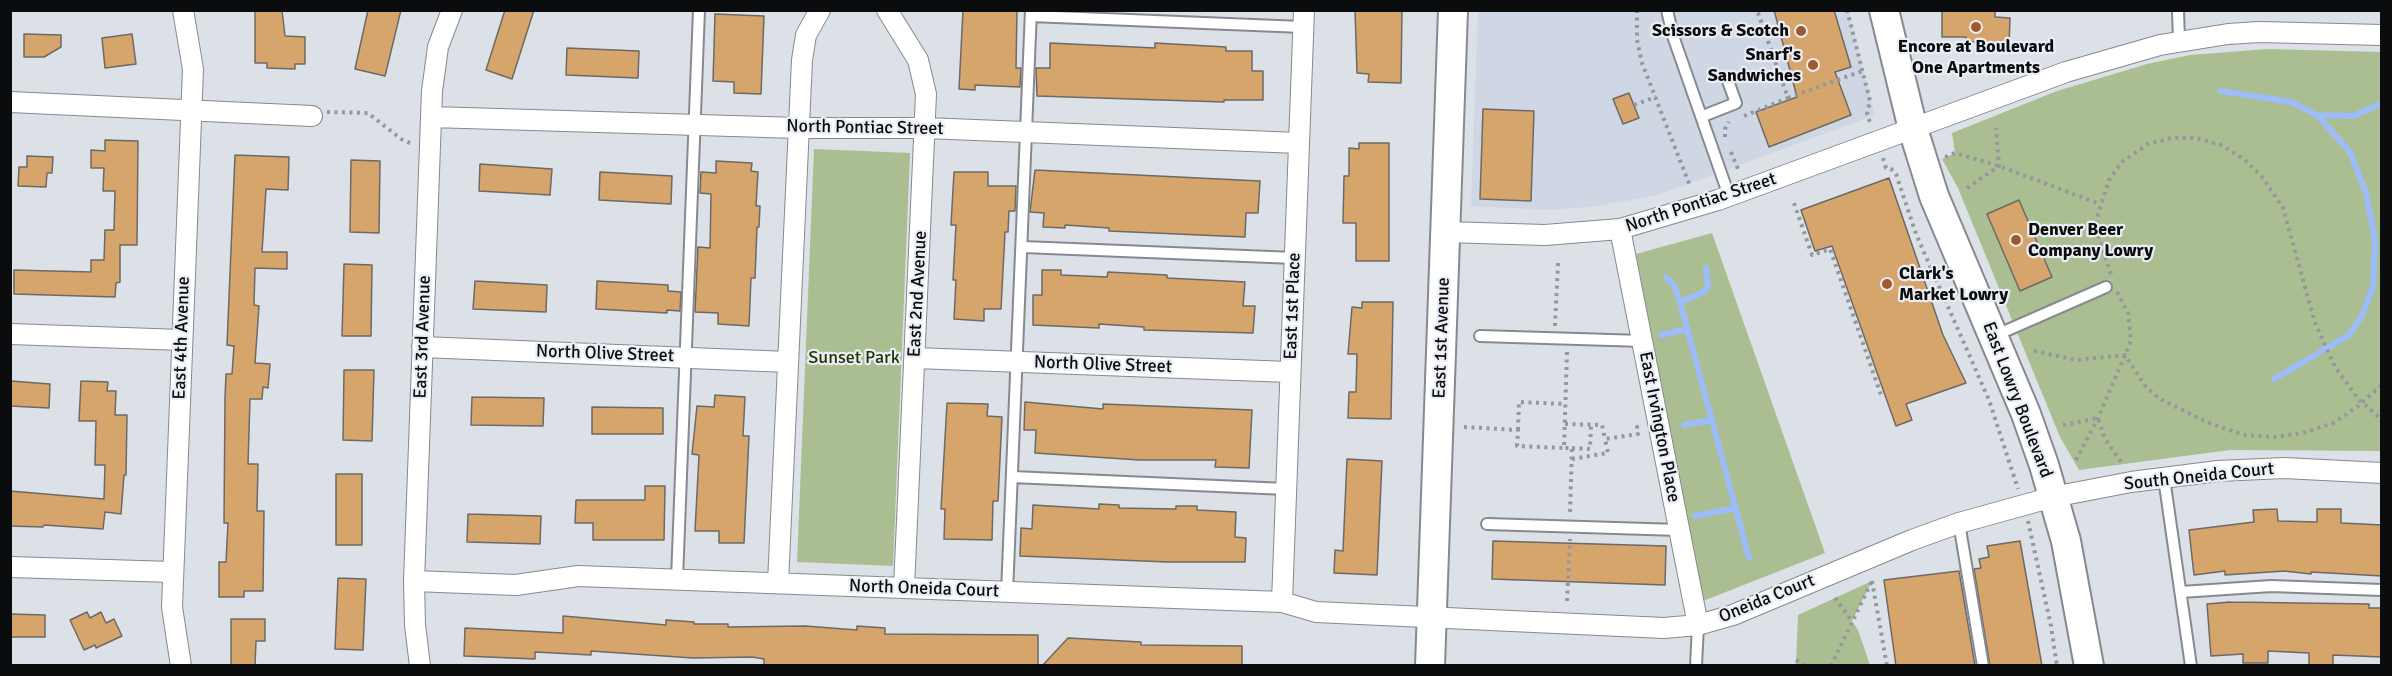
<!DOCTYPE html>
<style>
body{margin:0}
#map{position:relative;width:2392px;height:676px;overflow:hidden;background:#dce0e7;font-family:Signika,sans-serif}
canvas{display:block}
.frame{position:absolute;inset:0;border:12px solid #0a0c0e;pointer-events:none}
</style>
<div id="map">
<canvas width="2392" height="676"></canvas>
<div class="frame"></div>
</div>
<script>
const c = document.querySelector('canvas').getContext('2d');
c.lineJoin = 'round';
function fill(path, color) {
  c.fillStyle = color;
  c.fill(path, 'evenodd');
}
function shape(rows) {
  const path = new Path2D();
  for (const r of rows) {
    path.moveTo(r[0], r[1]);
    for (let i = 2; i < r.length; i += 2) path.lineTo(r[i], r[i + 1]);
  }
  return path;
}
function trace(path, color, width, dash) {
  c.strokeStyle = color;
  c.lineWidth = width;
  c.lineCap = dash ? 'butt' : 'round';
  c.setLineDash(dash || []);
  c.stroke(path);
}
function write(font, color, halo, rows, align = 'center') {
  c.font = font + ' Signika,sans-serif';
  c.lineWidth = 4.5;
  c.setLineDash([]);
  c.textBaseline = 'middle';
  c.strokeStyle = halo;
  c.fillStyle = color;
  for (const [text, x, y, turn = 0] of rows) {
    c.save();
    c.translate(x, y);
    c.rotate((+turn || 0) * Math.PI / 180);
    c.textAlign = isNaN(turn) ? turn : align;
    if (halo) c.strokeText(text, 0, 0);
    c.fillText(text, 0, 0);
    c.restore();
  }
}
fill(shape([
 [1478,11,1848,11,1875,115,1655,196,1590,207,1548,210,1471,206]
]), '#cfd6e4');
fill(shape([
 [2267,49,2381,52,2381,451,2230,450,2079,470,2060,437,1958,188,1942,159,1955,153,1952,133,2057,91,2147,64,2190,55],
 [814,149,910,153,893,566,797,562],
 [1712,233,1825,553,1703,601,1636,254],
 [1872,581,1852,621,1858,630,1870,665,1796,665,1798,615]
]), '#abbe91');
trace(shape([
 [2221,91,2291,102,2317,115,2350,152,2366,193,2375,240,2373,286,2362,316,2349,335,2274,379],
 [2317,115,2353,116,2382,103],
 [1666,277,1674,285,1680,302,1749,558],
 [1680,302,1704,292,1708,286,1706,268],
 [1661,335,1688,329],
 [1684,425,1712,420],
 [1695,516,1735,508]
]), '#9cbdf9', 6);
const building = shape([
 [255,10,282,10,285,36,305,37,305,64,295,64,295,69,267,68,267,63,255,63,255,10],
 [368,10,401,10,385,76,355,69,368,10],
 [505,10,534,10,512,79,486,70,505,10],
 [963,10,1017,10,1016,68,1021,68,1020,87,975,85,975,90,959,89,963,10],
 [1355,10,1402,10,1401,83,1368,82,1369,74,1357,73,1355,10],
 [1774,10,1834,10,1851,67,1835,72,1851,115,1769,147,1756,112,1797,97,1774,10],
 [1946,10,1995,10,1995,17,2010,18,2009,46,1966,41,1966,37,1942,37,1942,12,1946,10],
 [715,14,764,16,761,94,734,93,734,82,713,81,715,14],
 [24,34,61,35,61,47,44,57,24,57,24,34],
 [132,34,136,64,105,68,102,38,132,34],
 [1050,43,1155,48,1155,43,1226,47,1226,51,1252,51,1252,71,1263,71,1263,100,1224,100,1224,102,1037,96,1036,68,1050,68,1050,43],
 [567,48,639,51,638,78,566,75,567,48],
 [1629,93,1639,118,1623,124,1613,99,1629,93],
 [1483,109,1534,111,1531,201,1480,199,1483,109],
 [105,140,138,141,137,245,120,245,120,282,116,283,115,297,14,294,14,270,91,272,91,260,104,260,105,230,114,230,115,191,103,191,104,168,91,168,91,150,105,151,105,140],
 [1359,143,1389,143,1389,261,1356,261,1356,223,1343,223,1344,176,1349,176,1349,148,1359,149,1359,143],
 [235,155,289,157,288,190,266,189,262,252,287,252,287,269,255,268,254,305,259,306,255,363,270,364,268,388,263,387,262,399,250,399,248,464,258,464,257,511,264,511,263,591,244,591,244,597,219,597,219,562,226,562,228,523,224,523,225,398,226,374,232,374,234,346,227,345,235,155],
 [27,156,53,157,52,173,47,173,46,187,18,186,19,167,27,167,27,156],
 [351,160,380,161,379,233,350,232,351,160],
 [716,161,752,163,751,171,758,172,756,206,760,206,759,227,757,227,755,278,751,278,749,326,718,324,718,313,695,312,698,247,710,248,711,194,700,193,701,172,716,173,716,161],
 [480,164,552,169,550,195,479,191,480,164],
 [1035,170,1260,181,1258,213,1246,213,1245,237,1109,231,1109,228,1065,225,1065,228,1043,227,1044,213,1030,212,1035,170],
 [600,172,672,176,671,204,599,200,600,172],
 [954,172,988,172,988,186,1016,186,1015,211,1009,211,1008,232,1005,232,1001,309,984,309,984,321,954,319,956,280,953,280,956,225,951,225,954,172],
 [1889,178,1943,335,1966,383,1906,404,1912,420,1896,426,1832,246,1815,251,1801,210,1889,178],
 [2019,200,2052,277,2020,291,1987,214,2019,200],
 [344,264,372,265,371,336,342,336,344,264],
 [1042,270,1061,270,1061,275,1107,277,1108,272,1167,275,1167,278,1245,282,1243,306,1255,306,1253,333,1144,330,1144,327,1099,324,1099,328,1033,325,1033,295,1042,295,1042,270],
 [475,281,547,285,546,312,473,309,475,281],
 [597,281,668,285,668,291,681,292,680,311,667,310,667,313,596,309,597,281],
 [1362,302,1393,302,1391,419,1348,418,1349,392,1356,392,1357,354,1348,354,1352,307,1362,308,1362,302],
 [344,370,374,370,372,441,343,440,344,370],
 [11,381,50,384,49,408,10,406,11,381],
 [81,381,108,382,107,391,116,391,115,415,127,415,126,475,124,475,121,514,105,512,103,529,44,525,43,527,10,526,10,491,104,499,105,465,95,465,96,421,79,421,81,381],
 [715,395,745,397,743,436,749,436,744,543,719,543,719,531,695,531,699,455,692,454,697,406,714,407,715,395],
 [472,397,544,398,543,426,471,425,472,397],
 [1025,402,1103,409,1103,404,1252,410,1249,468,1215,467,1216,460,1139,460,1035,453,1036,430,1024,430,1025,402],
 [947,403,988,404,987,416,1002,417,998,501,993,501,992,540,944,539,945,509,941,509,947,403],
 [592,407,663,408,663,434,592,434,592,407],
 [1347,459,1382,461,1377,575,1334,573,1335,550,1343,551,1347,459],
 [336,474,362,474,362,545,336,545,336,474],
 [645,486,665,486,664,540,593,540,593,523,575,523,576,500,645,500,645,486],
 [1099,504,1119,505,1119,508,1176,509,1176,506,1197,506,1197,510,1236,512,1235,537,1246,538,1245,562,1168,562,1020,556,1021,528,1032,529,1033,505,1099,509,1099,504],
 [2277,509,2278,521,2317,522,2317,509,2341,509,2341,523,2382,525,2382,576,2311,572,2311,574,2284,571,2225,575,2225,571,2194,575,2189,530,2254,522,2253,510,2277,509],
 [468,514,541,516,540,544,467,542,468,514],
 [1493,541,1666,546,1665,585,1492,579,1493,541],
 [2020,541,2042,666,1990,666,1974,569,1981,568,1979,559,1989,557,1987,546,2020,541],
 [1959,571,1975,666,1896,666,1884,580,1959,571],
 [338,578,366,579,363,650,335,649,338,578],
 [2230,602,2369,604,2369,608,2382,608,2382,657,2333,655,2333,665,2309,665,2309,653,2268,651,2268,663,2243,663,2243,654,2211,656,2207,604,2230,602],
 [87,612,90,618,101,612,106,623,114,619,122,636,96,648,95,645,84,650,70,620,87,612],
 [10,614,45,615,45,637,10,637,10,614],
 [563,616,666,625,666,620,694,622,694,624,728,624,728,627,805,626,857,630,857,626,885,628,885,634,1038,635,1038,666,764,665,764,659,752,657,693,658,591,651,591,655,535,652,535,659,464,656,465,628,563,633,563,616],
 [231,619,265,619,265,641,256,641,255,666,231,666,231,619],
 [1068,638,1141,642,1141,645,1242,646,1242,666,1042,666,1068,638]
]);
fill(building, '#d5a56c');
trace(building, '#6e6964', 1.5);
const lane = shape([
 [1667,10,1673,36,1729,196],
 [2178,10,2179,41],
 [1031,16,1303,27],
 [1703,116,1736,103,1728,81],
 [1023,247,1295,258],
 [1480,336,1643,341],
 [1994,336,2106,287],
 [1012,477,1286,489],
 [2164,478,2191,666],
 [1959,523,1983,666],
 [1487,524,1679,530],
 [677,579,699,10],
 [2181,592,2271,586,2382,590],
 [1007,593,1031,10],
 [1696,666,1698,625]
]);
const street = shape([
 [887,10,918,60,926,94,904,588],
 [10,102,312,116],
 [431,117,799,128,925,128,1299,143],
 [1620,229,1698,625],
 [1445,232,1545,235,1620,229,1718,200,2066,72,2160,45,2228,34,2259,32,2382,35],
 [10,334,182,340],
 [422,347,788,362],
 [915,358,1290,372],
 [10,567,173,572],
 [414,581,516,585,578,576,904,588,1282,602,1316,612,1664,628,1698,625,1733,615,1912,540,1959,523,2053,497,2131,482,2218,471,2284,468,2382,473],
 [778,583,802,60,806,35,820,10],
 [1282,602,1304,10],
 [181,666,172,607,193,69,183,10],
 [420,666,415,625,414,581,432,91,438,47,452,10]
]);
const secondary = shape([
 [1884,10,1913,129,1934,196,2026,414,2044,465,2066,541,2089,666],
 [1430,666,1453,10]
]);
trace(lane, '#86898f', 14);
trace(street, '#86898f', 22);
trace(secondary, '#86898f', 32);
trace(shape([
 [1637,10,1637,40,1642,63,1690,186],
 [1847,10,1870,101,1867,114,1871,125],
 [1788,98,1862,71],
 [1634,105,1656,97],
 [327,112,368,113,401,139,414,145],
 [1744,116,1788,98,1757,10],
 [1725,137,1725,129,1729,122],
 [1731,152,1738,169],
 [1945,157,1955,153,1999,166,2100,204],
 [1883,158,1886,168,1891,169,1896,174,1916,234,1989,400,2018,489],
 [1967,188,1999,166,1996,128],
 [1794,203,1812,255,1830,249,1881,395],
 [2111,274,2097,232,2097,217,2109,180,2122,162,2148,144,2172,138,2196,138,2221,145,2245,160,2263,178,2283,208,2315,323,2335,367,2359,400,2382,420],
 [1555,326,1558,263],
 [2034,351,2077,360,2125,355,2146,387,2160,399,2209,423,2244,435,2275,437,2303,433,2333,423,2357,407,2382,385],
 [1567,352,1564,448,1572,448,1570,513],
 [1565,424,1602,425,1605,439],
 [2063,425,2098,418,2105,439,2122,463],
 [1464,427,1518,430,1517,446,1564,448],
 [1518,430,1519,402,1565,404],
 [1572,448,1590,449,1591,425],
 [1572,459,1608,453,1605,439,1638,434,1637,427,1640,427],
 [2076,460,2098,418,2131,341,2128,313,2117,292],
 [2028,521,2051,626,2057,666],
 [1872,581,1887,666],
 [1835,598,1852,621],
 [1567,601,1570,539],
 [1796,660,1805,666],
 [1831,666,1872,581]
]), '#94989d', 4, [3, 4.5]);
trace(lane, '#fff', 10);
trace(street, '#fff', 20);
trace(secondary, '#fff', 28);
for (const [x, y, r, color] of [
 [1976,27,6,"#9f592e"],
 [1801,31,6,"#9f592e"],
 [1813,65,6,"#9f592e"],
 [2016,240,6,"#9f592e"],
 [1887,284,6,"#9f592e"]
]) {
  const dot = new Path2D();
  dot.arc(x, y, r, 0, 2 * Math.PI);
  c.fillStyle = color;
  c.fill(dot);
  trace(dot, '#eaedf4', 2);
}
write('bold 18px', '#0a0c0e', '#eaedf4', [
 ["Scissors & Scotch",1789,31],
 ["Encore at Boulevard",1976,47,"center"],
 ["One Apartments",1976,68,"center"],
 ["Snarf's",1801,55],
 ["Sandwiches",1801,76],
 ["Denver Beer",2028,230,"left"],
 ["Company Lowry",2028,251,"left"],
 ["Clark's",1899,274,"left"],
 ["Market Lowry",1899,295,"left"]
], 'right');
write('18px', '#0a0c0e', '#eaedf4', [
 ["North Pontiac Street",865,128,1],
 ["North Pontiac Street",1701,203,-18],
 ["East 2nd Avenue",918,294,-87],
 ["East 1st Place",1293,306,-88],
 ["East 3rd Avenue",423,337,-88],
 ["East 4th Avenue",182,338,-88],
 ["East 1st Avenue",1442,338,-88],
 ["North Olive Street",605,354,2],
 ["North Olive Street",1103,365,2],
 ["East Lowry Boulevard",2017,400,69],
 ["East Irvington Place",1659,427,79],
 ["South Oneida Court",2199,477,-6],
 ["North Oneida Court",924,589,2],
 ["Oneida Court",1767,599,-22]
]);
write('18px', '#1f2f00', '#eaedf4', [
 ["Sunset Park",854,358]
]);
</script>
